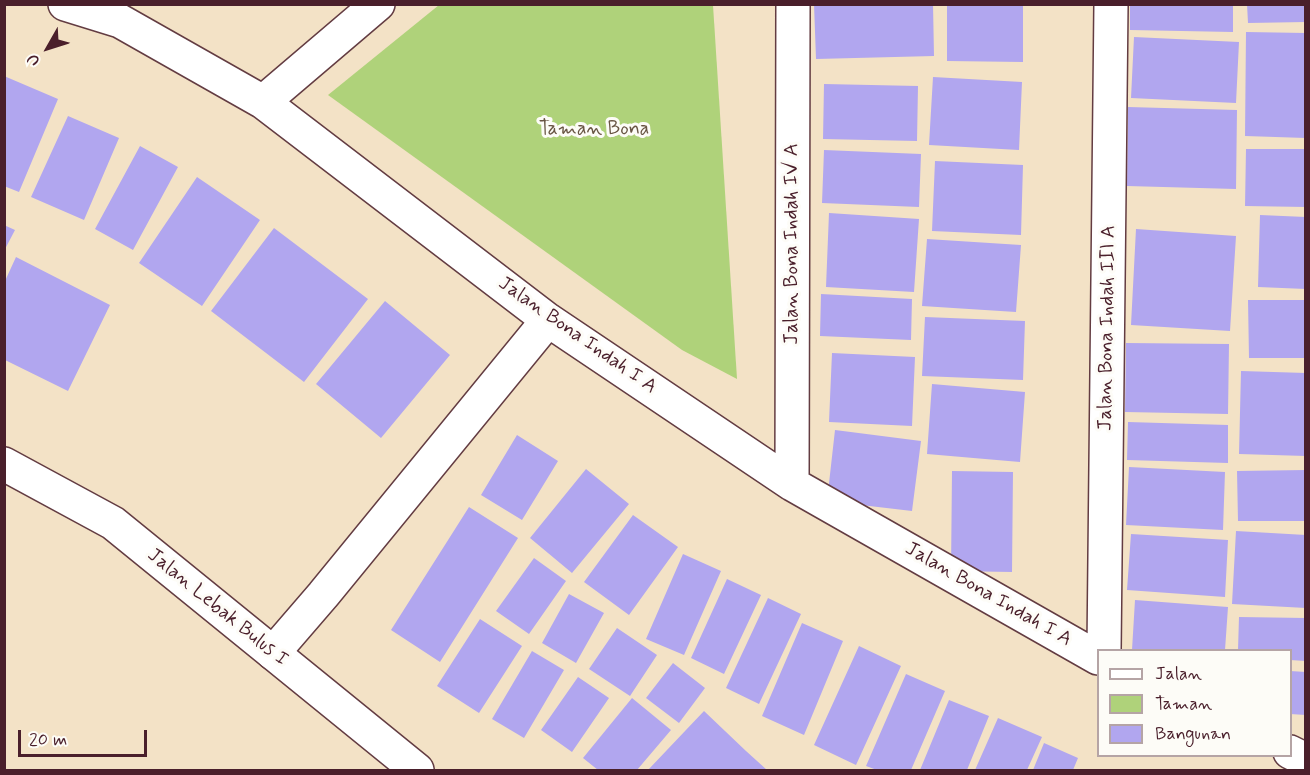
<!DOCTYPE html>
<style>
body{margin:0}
#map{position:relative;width:1310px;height:775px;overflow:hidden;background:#f3e2c6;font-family:Mynerve,sans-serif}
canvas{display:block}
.frame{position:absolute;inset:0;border:6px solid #4a1f2b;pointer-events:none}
.legend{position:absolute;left:1097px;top:649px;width:195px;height:108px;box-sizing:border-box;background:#fdfcf7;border:2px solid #b5a4a5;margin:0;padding:8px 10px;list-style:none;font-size:18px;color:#4a1f2b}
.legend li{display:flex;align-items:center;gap:12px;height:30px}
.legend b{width:30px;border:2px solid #b5a4a5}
.north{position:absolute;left:18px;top:18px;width:60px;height:60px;-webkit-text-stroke:4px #fdfcf7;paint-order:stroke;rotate:231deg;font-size:16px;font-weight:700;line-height:24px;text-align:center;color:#4a1f2b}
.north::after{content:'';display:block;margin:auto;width:21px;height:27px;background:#4a1f2b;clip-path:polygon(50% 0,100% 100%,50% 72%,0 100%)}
.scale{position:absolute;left:18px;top:730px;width:129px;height:27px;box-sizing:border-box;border:3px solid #4a1f2b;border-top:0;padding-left:8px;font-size:18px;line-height:21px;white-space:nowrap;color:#4a1f2b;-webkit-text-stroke:4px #fdfcf7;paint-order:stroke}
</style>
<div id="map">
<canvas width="1310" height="775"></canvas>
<div class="frame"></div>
<ul class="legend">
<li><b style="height:8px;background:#fff"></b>Jalan</li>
<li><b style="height:16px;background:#afd27a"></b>Taman</li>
<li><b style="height:16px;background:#b1a6ef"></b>Bangunan</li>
</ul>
<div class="north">U</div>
<div class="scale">20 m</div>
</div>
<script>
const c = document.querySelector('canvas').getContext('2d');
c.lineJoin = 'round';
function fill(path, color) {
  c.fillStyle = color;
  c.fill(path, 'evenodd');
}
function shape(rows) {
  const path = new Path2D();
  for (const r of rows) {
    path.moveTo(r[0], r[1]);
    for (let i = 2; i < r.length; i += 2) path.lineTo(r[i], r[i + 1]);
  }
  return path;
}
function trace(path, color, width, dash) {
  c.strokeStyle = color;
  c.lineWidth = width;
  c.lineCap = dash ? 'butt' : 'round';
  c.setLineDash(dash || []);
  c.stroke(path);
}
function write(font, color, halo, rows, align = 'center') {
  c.font = font + ' Mynerve,sans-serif';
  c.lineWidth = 6;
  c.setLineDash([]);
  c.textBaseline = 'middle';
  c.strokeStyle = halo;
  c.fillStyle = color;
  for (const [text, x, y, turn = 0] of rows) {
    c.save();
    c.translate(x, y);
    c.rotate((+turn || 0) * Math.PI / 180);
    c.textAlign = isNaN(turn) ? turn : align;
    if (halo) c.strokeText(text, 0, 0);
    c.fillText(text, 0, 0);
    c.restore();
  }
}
fill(shape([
 [439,5,713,5,737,379,682,350,328,95]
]), '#afd27a');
fill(shape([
 [814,4,933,4,934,56,816,59],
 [947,4,1023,4,1023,62,947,61],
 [1130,4,1233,4,1233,32,1130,30],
 [1247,4,1306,4,1306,22,1248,23],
 [1246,32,1306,33,1306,138,1245,136],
 [1134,37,1239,42,1236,103,1131,98],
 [4,76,58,99,19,192,4,186],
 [933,77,1022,82,1019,150,929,145],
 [824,84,918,86,917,141,823,139],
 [1128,107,1237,110,1236,189,1127,186],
 [68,116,119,138,84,220,31,197],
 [140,146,178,167,133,250,95,229],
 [1246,149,1306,149,1306,207,1245,206],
 [824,150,921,154,919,207,822,203],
 [935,161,1023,165,1021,235,932,231],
 [197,177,260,220,202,306,139,263],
 [829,213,919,219,914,292,826,287],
 [1260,215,1306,217,1306,289,1258,287],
 [4,225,15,230,4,251],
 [274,228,368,299,304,382,211,311],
 [1136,229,1236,236,1230,331,1131,325],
 [927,239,1021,245,1016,312,922,306],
 [16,257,110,305,68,391,5,360,5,281],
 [821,294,912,299,911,340,820,336],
 [1248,300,1306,300,1306,358,1249,358],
 [385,301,450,355,381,438,316,384],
 [925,317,1025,321,1023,380,922,376],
 [1126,343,1229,344,1228,414,1125,412],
 [832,353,915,357,912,426,829,422],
 [1241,371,1306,373,1306,456,1239,454],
 [932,384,1025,392,1020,462,927,454],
 [1128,422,1228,425,1228,463,1127,460],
 [835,430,921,441,912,511,827,501],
 [517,435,558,461,522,520,481,495],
 [1129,467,1225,472,1223,530,1126,525],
 [586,469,629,504,572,573,530,538],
 [1306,470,1306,521,1238,521,1237,471],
 [952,471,1013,472,1012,572,951,571],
 [469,507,518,538,440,662,391,630],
 [633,515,678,547,629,615,584,582],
 [1236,531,1306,535,1306,608,1232,604],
 [1131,534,1228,540,1225,597,1127,590],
 [683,554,721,571,684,655,646,639],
 [534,558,566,581,529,634,496,611],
 [727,579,761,595,724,674,691,658],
 [569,594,604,613,576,663,542,643],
 [768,598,801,614,759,704,726,688],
 [1135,600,1228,607,1225,650,1132,650],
 [1239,617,1306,618,1306,661,1290,660,1290,650,1238,650],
 [480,619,522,646,479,713,437,686],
 [802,623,843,641,804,735,762,716],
 [617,628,657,655,630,696,589,669],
 [859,646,901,666,856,765,814,745],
 [532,651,564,670,524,738,492,719],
 [673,663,705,688,679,723,646,698],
 [1290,671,1306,672,1306,715,1290,714],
 [906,674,945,691,911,770,877,770,866,766],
 [578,677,609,698,572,752,541,730],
 [632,698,671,730,637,770,598,770,583,758],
 [949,700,989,716,967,770,920,770],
 [704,711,746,751,767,770,648,770],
 [998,718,1042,737,1027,770,975,770],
 [1044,743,1078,758,1073,770,1033,770]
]), '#b1a6ef');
const street = shape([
 [65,4,120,21,263,102,548,320,792,484,1098,658],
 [263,102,378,4],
 [792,484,793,4],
 [1104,650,1111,4],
 [273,653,323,595,548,320],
 [1290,752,1306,760]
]);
const secondary = shape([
 [4,464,113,523,417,770]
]);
trace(street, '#633c42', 36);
trace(secondary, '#633c42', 36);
trace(street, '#fff', 33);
trace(secondary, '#fff', 33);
write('20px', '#685543', '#fdfcf7', [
 ["Taman Bona",594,130]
]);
write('20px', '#4a1f2b', '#fdfcf7', [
 ["Jalan Bona Indah IV A",793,244,-90],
 ["Jalan Bona Indah III A",1108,328,-89],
 ["Jalan Bona Indah I A",577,336,35],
 ["Jalan Bona Indah I A",988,595,30],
 ["Jalan Lebak Bulus I",217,608,39]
]);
</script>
